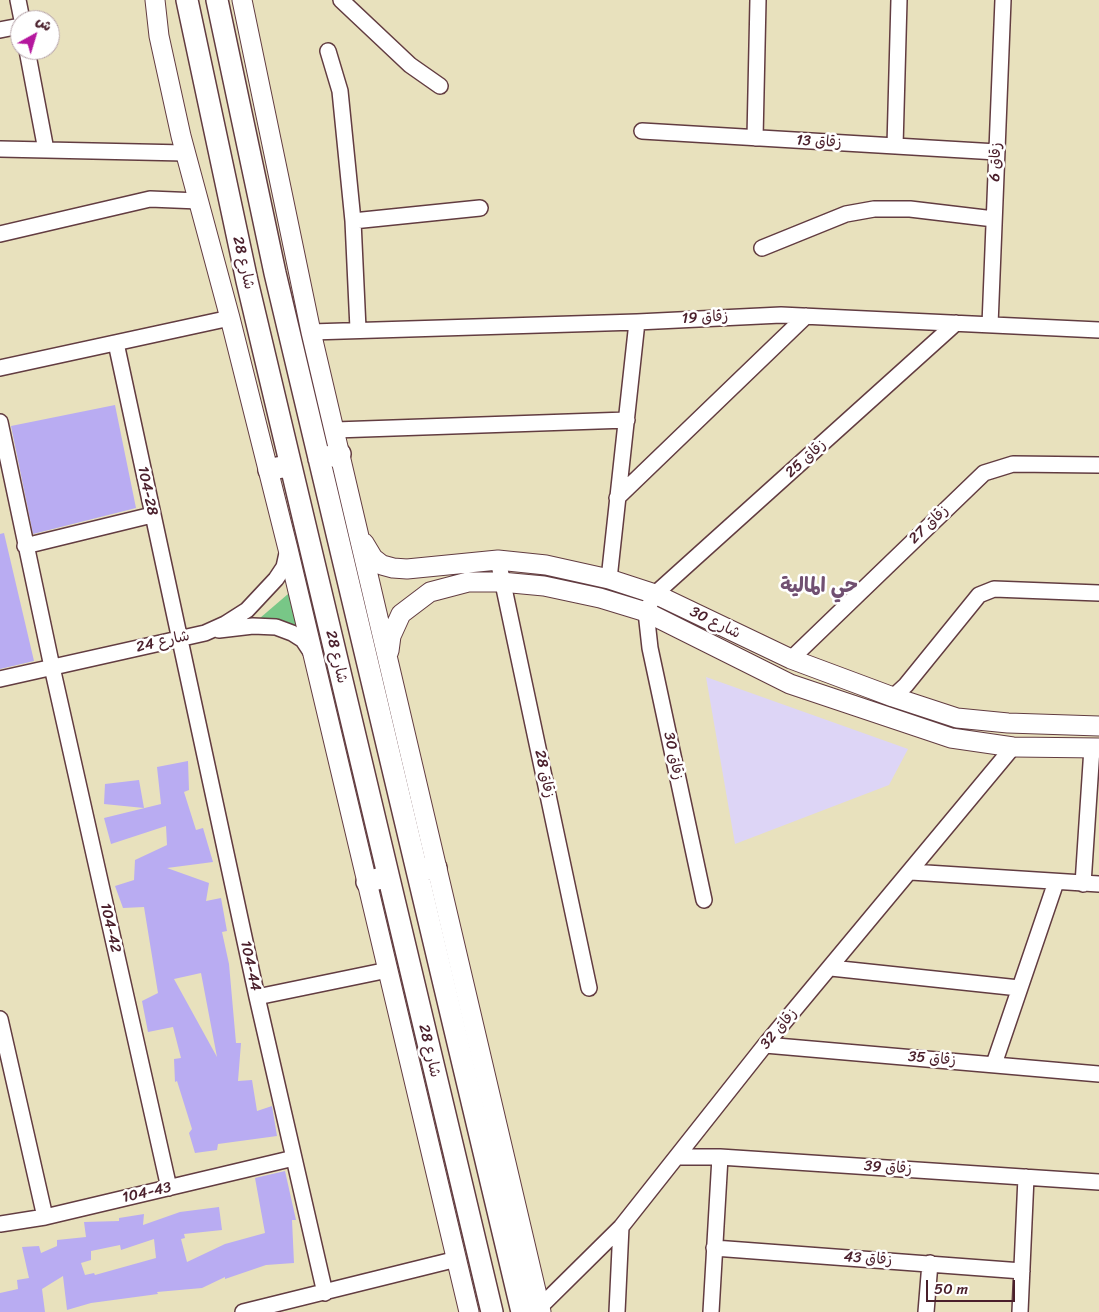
<!DOCTYPE html>
<meta charset="utf-8">
<style>
body{margin:0}
#map{position:relative;width:1099px;height:1312px;overflow:hidden;background:#e8e1bd;font-family:Sriracha,"Playpen Sans Arabic",sans-serif}
canvas{display:block}
.north{position:absolute;left:10px;top:10px;width:50px;height:50px;box-sizing:border-box;background:#fff;border:1px solid #b7a5aa;border-radius:50%;rotate:39deg;font-size:14px;font-weight:700;line-height:20px;text-align:center;color:#4a1f2b}
.north::after{content:'';display:block;margin:auto;width:18px;height:22px;background:#b5179e;clip-path:polygon(50% 0,100% 100%,50% 72%,0 100%)}
.scale{position:absolute;left:926px;top:1280px;width:89px;height:22px;box-sizing:border-box;border:2px solid #4a1f2b;border-top:0;padding-left:6px;font-size:15px;line-height:18px;white-space:nowrap;color:#4a1f2b;-webkit-text-stroke:4px #fff;paint-order:stroke}
</style>
<div id="map">
<canvas width="1099" height="1312"></canvas>
<div class="north">ش</div>
<div class="scale">50 m</div>
</div>
<script>
const c = document.querySelector('canvas').getContext('2d');
c.lineJoin = 'round';
function fill(path, color) {
  c.fillStyle = color;
  c.fill(path, 'evenodd');
}
function shape(rows) {
  const path = new Path2D();
  for (const r of rows) {
    path.moveTo(r[0], r[1]);
    for (let i = 2; i < r.length; i += 2) path.lineTo(r[i], r[i + 1]);
  }
  return path;
}
function trace(path, color, width, dash) {
  c.strokeStyle = color;
  c.lineWidth = width;
  c.lineCap = dash ? 'butt' : 'round';
  c.setLineDash(dash || []);
  c.stroke(path);
}
function write(font, color, halo, rows, align = 'center') {
  c.font = font + ' Sriracha,"Playpen Sans Arabic",sans-serif';
  c.lineWidth = 5;
  c.setLineDash([]);
  c.textBaseline = 'middle';
  c.strokeStyle = halo;
  c.fillStyle = color;
  for (const [text, x, y, turn = 0] of rows) {
    c.save();
    c.translate(x, y);
    c.rotate((+turn || 0) * Math.PI / 180);
    c.textAlign = isNaN(turn) ? turn : align;
    if (halo) c.strokeText(text, 0, 0);
    c.fillText(text, 0, 0);
    c.restore();
  }
}
fill(shape([
 [706,677,908,749,889,785,735,844]
]), '#ddd5f6');
fill(shape([
 [309,576,323,634,260,618]
]), '#78c787');
fill(shape([
 [115,405,136,508,33,534,11,426],
 [4,533,34,661,0,669,0,534],
 [188,761,189,790,184,792,196,830,203,828,213,862,167,868,209,883,206,901,221,898,227,931,222,932,229,964,236,1043,241,1043,238,1081,252,1080,257,1111,272,1106,277,1136,218,1144,217,1150,195,1153,189,1133,192,1129,177,1081,175,1082,174,1059,181,1058,173,1027,148,1032,142,1001,158,993,144,907,123,908,115,886,134,880,135,860,167,845,166,826,111,844,104,818,161,804,157,767],
 [201,973,217,1057,174,979],
 [139,780,144,808,104,804,105,784],
 [285,1171,296,1220,292,1220,294,1263,266,1265,225,1279,225,1277,202,1288,157,1292,158,1294,91,1303,67,1310,63,1276,42,1289,45,1312,0,1312,0,1293,18,1289,17,1280,29,1278,22,1247,39,1246,41,1253,57,1246,57,1240,86,1237,84,1222,119,1221,119,1218,144,1214,143,1225,180,1212,219,1207,222,1230,184,1234,185,1238,181,1239,187,1262,225,1244,265,1233,255,1178],
 [154,1239,156,1258,95,1275,94,1273,85,1275,81,1263,91,1260,91,1251,120,1245,121,1250]
]), '#b9acf2');
const minor = shape([
 [18,0,22,20],
 [341,0,410,65,440,86],
 [0,30,20,26],
 [27,50,46,150],
 [328,51,340,91,353,221,358,329],
 [642,131,997,152],
 [755,138,758,0],
 [895,146,899,0],
 [0,149,185,153],
 [353,221,480,208],
 [0,234,150,199,199,201],
 [762,248,846,214,874,209,910,209,994,219],
 [990,325,1003,0],
 [311,332,637,322,781,315,1099,330],
 [116,343,257,997,325,1293],
 [0,368,230,318],
 [0,422,52,667,169,1188],
 [335,430,627,420],
 [617,498,806,316],
 [25,546,152,515],
 [498,560,589,988],
 [609,579,637,322],
 [219,630,253,626,276,627,292,633,303,640,311,652],
 [791,659,984,473,1013,464,1099,465],
 [0,679,205,633,225,624,247,610,276,579,284,567,288,549],
 [893,697,906,685,979,595,994,589,1099,593],
 [911,872,1099,884],
 [1083,884,1092,748],
 [704,900,650,648,646,612,655,594,956,323],
 [831,968,1019,988],
 [257,997,388,970],
 [0,1019,45,1217],
 [765,1045,1099,1074],
 [994,1064,1056,882],
 [677,1157,720,1157,1099,1182],
 [0,1224,45,1217,294,1158],
 [714,1248,1022,1271],
 [540,1307,621,1227,765,1045,1013,747],
 [243,1312,457,1259],
 [617,1312,621,1227],
 [711,1312,720,1157],
 [926,1312,930,1263],
 [1020,1312,1026,1177]
]);
const major = shape([
 [155,0,159,36,181,136,230,318,288,549,469,1312],
 [242,0,311,332,541,1312],
 [364,543,373,558,382,565,393,568,407,569,498,560,546,565,609,579,655,594,791,659,893,697,957,718,1008,723,1099,726],
 [389,651,391,636,401,614,430,592,468,582,501,582,544,586,600,598,646,612,790,684,951,738,1013,747,1099,748]
]);
const highway = shape([
 [187,0,247,281,492,1312],
 [217,0,275,273,522,1312],
 [319,459,340,454],
 [269,470,290,465],
 [417,870,436,868],
 [367,882,388,876]
]);
trace(minor, '#623c41', 18);
trace(major, '#623c41', 21);
trace(highway, '#623c41', 24);
trace(minor, '#fff', 15);
trace(major, '#fff', 19);
trace(highway, '#fff', 21);
write('15px', '#4a1f2b', '#fff', [
 ["زقاق 13",819,142,3],
 ["زقاق 6",996,162,-88],
 ["شارع 28",243,263,77],
 ["زقاق 19",705,318,-3],
 ["زقاق 25",806,459,-42],
 ["104-28",147,491,78],
 ["زقاق 27",929,525,-44],
 ["شارع 30",715,623,26],
 ["شارع 24",163,642,-13],
 ["شارع 28",336,657,77],
 ["زقاق 30",673,756,78],
 ["زقاق 28",544,774,78],
 ["104-42",110,928,77],
 ["104-44",250,966,78],
 ["زقاق 32",779,1029,-50],
 ["شارع 28",429,1051,77],
 ["زقاق 35",932,1059,5],
 ["زقاق 39",888,1168,4],
 ["104-43",147,1193,-13],
 ["زقاق 43",868,1259,4]
]);
write('bold 20px', '#715071', '#fff', [
 ["حي المالية",819,587]
]);
</script>
